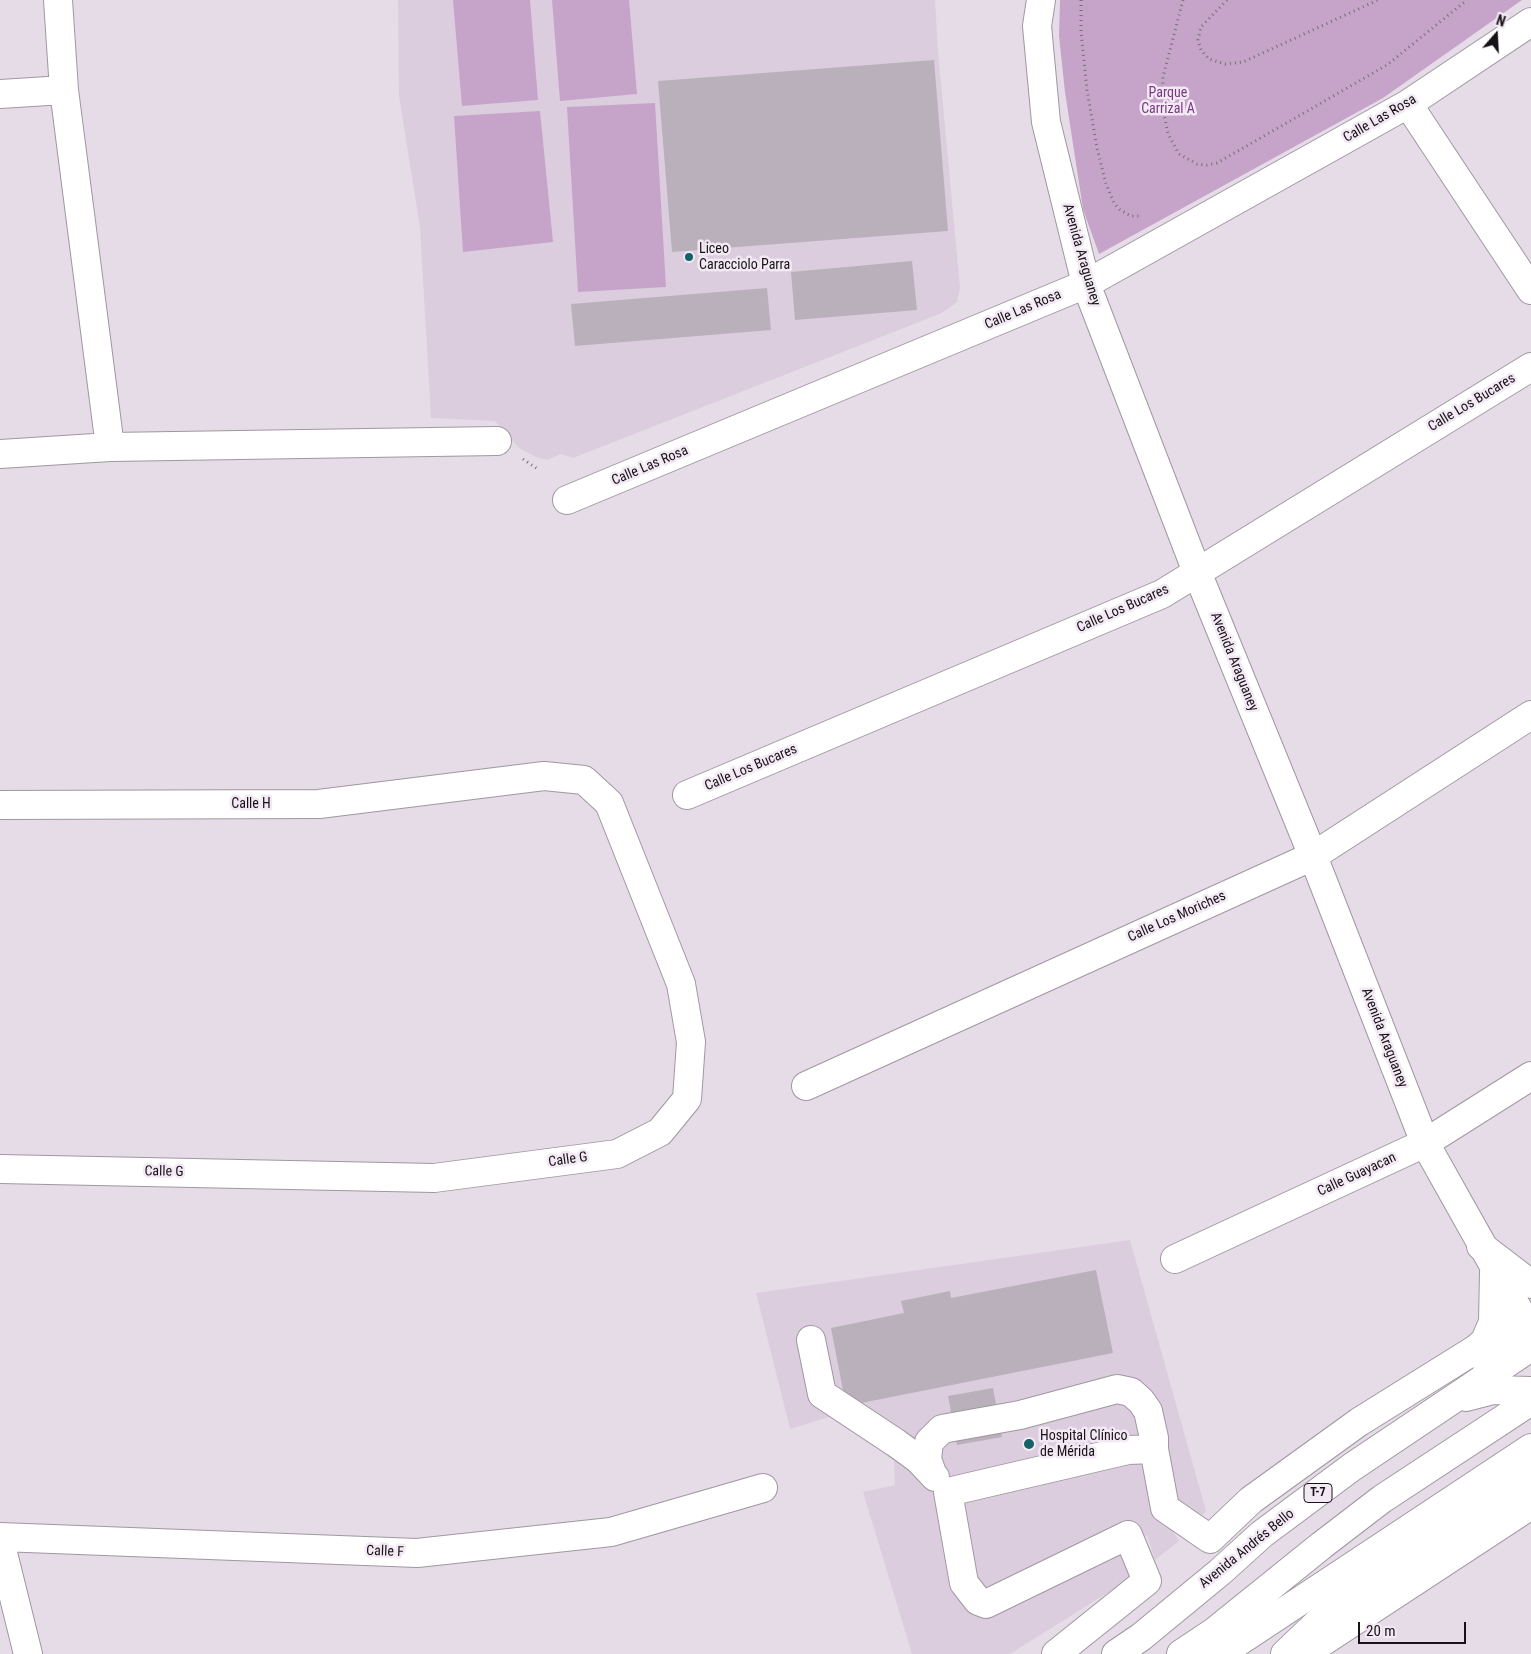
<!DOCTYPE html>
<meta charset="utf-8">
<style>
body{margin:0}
#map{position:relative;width:1531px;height:1654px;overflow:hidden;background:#e5dce7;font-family:"Roboto Condensed",sans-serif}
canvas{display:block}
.north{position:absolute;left:1471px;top:10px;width:50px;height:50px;-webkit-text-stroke:4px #f3e9f4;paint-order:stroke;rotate:19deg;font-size:14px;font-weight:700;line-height:20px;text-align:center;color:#161216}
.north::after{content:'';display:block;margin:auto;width:18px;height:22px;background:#161216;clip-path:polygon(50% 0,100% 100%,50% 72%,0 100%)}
.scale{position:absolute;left:1358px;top:1622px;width:108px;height:22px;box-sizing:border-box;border:2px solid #161216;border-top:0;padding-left:6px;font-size:15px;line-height:18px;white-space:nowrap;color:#161216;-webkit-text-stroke:4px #f3e9f4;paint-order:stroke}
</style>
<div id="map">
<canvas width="1531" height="1654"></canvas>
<div class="north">N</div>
<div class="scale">20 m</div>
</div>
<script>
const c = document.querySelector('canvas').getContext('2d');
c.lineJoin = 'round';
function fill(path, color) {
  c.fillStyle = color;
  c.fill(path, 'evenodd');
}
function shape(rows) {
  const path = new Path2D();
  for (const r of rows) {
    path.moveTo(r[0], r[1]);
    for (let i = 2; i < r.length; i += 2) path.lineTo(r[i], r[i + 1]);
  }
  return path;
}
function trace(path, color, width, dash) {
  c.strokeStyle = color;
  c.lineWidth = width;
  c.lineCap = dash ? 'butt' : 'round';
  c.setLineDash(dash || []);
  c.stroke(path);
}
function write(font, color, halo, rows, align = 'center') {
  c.font = font + ' "Roboto Condensed",sans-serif';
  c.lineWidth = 5;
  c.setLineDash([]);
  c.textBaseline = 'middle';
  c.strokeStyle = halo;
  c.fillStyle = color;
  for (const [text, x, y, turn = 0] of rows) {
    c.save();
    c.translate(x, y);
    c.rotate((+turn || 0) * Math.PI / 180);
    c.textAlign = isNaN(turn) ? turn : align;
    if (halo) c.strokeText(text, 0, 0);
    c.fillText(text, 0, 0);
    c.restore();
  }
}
fill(shape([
 [398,0,935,0,938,51,960,288,957,302,942,313,573,458,561,454,547,460,536,457,519,448,495,421,431,418,420,227,399,96],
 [1130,1240,1206,1511,1202,1516,1184,1508,1167,1522,1179,1541,1155,1560,1147,1535,1125,1550,1131,1578,1010,1654,912,1654,863,1492,895,1485,894,1460,829,1417,790,1429,756,1293]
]), '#dccdde');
fill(shape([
 [453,0,530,0,538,100,462,106],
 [552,0,629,0,637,94,560,101],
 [1060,0,1522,0,1383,98,1099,254,1083,209,1065,92,1059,36],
 [655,103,666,287,578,292,567,107],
 [540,111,553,242,463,252,454,116]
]), '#c6a4ca');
fill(shape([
 [934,60,948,231,672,252,658,81],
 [912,261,917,310,795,320,791,272],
 [767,288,771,330,575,346,571,304],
 [1096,1270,1113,1353,846,1406,831,1328,904,1313,901,1301,950,1291,951,1298],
 [993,1388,1002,1437,957,1445,948,1396]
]), '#bab0bb');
const minor = shape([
 [58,0,64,90,110,447],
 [1041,0,1037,26,1046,122,1086,284,1197,572,1313,856,1425,1143,1531,1332],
 [0,94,64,90],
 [1408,104,1531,290],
 [0,454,110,447,497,441],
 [567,500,1086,284,1408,104,1531,22],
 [687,795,1162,594,1531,367],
 [0,805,319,804,544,776,584,780,609,803,681,984,691,1042,687,1099,660,1132,617,1154,434,1178,0,1169],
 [806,1086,1313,856,1531,715],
 [1175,1259,1425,1143,1531,1076],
 [811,1340,822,1394,896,1443,918,1459,935,1477],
 [932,1473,927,1459,929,1442,942,1429,1020,1415,1117,1389,1131,1392,1141,1401,1148,1411,1154,1438,1154,1449],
 [0,1537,417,1553,611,1532,763,1488],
 [0,1541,28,1654],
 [1056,1654,1147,1581,1128,1535,986,1604,978,1601,964,1583,948,1492,1128,1450,1154,1449,1165,1508,1210,1539,1251,1500,1359,1422,1476,1349,1485,1341,1493,1322,1494,1272],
 [1181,1654,1214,1632,1322,1545,1382,1499,1531,1401],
 [1220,1654,1531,1448]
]);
const highway = shape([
 [1481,1246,1531,1284],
 [1486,1374,1505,1342,1510,1317,1510,1299],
 [1466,1397,1493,1390,1531,1391],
 [1116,1654,1141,1637,1220,1572,1262,1534,1352,1467,1531,1347],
 [1285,1654,1325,1616,1531,1475],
 [1304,1654,1531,1505]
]);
trace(minor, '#a097a1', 30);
trace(highway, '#a097a1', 30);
trace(shape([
 [1081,0,1081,32,1087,90,1097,148,1106,184,1114,203,1120,210,1131,216,1139,216],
 [1183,0,1163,77,1162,103,1168,134,1179,154,1197,164,1207,165,1217,163,1387,65,1467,0],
 [1227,0,1201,27,1198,40,1201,50,1209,59,1225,64,1243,62,1378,0],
 [523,459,539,470]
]), '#756f76', 3, [1, 4]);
trace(minor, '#fff', 28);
trace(highway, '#fff', 28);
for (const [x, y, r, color] of [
 [689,257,5,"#126267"],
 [1029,1444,6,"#126267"]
]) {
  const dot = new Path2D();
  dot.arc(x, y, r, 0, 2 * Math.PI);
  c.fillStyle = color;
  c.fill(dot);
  trace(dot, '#f3e9f4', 2);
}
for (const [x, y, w] of [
 [1318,1493,28]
]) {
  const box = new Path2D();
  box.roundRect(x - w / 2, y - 9.5, w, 19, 4);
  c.fillStyle = '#f3e9f4';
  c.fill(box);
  trace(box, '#161216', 1);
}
write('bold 12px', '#161216', null, [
 ["T-7",1318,1493]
]);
write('14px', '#773980', '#f3e9f4', [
 ["Parque",1168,93],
 ["Carrizal A",1168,109]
]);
write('14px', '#161216', '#f3e9f4', [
 ["Calle Las Rosa",1380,119,-30],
 ["Avenida Araguaney",1081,255,74],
 ["Calle Las Rosa",1023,310,-23],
 ["Calle Los Bucares",1472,403,-31],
 ["Calle Las Rosa",650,466,-23],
 ["Calle Los Bucares",1123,609,-24],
 ["Avenida Araguaney",1234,662,68],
 ["Calle Los Bucares",751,768,-23],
 ["Calle H",251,804],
 ["Calle Los Moriches",1177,917,-24],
 ["Avenida Araguaney",1384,1038,69],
 ["Calle G",568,1160,-8],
 ["Calle G",164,1172,1],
 ["Calle Guayacan",1357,1175,-25],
 ["Avenida Andrés Bello",1247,1549,-39],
 ["Calle F",385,1552,2]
]);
write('14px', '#161216', '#f3e9f4', [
 ["Liceo",699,249],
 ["Caracciolo Parra",699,265],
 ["Hospital Clínico",1040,1436],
 ["de Mérida",1040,1452]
], 'left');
</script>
